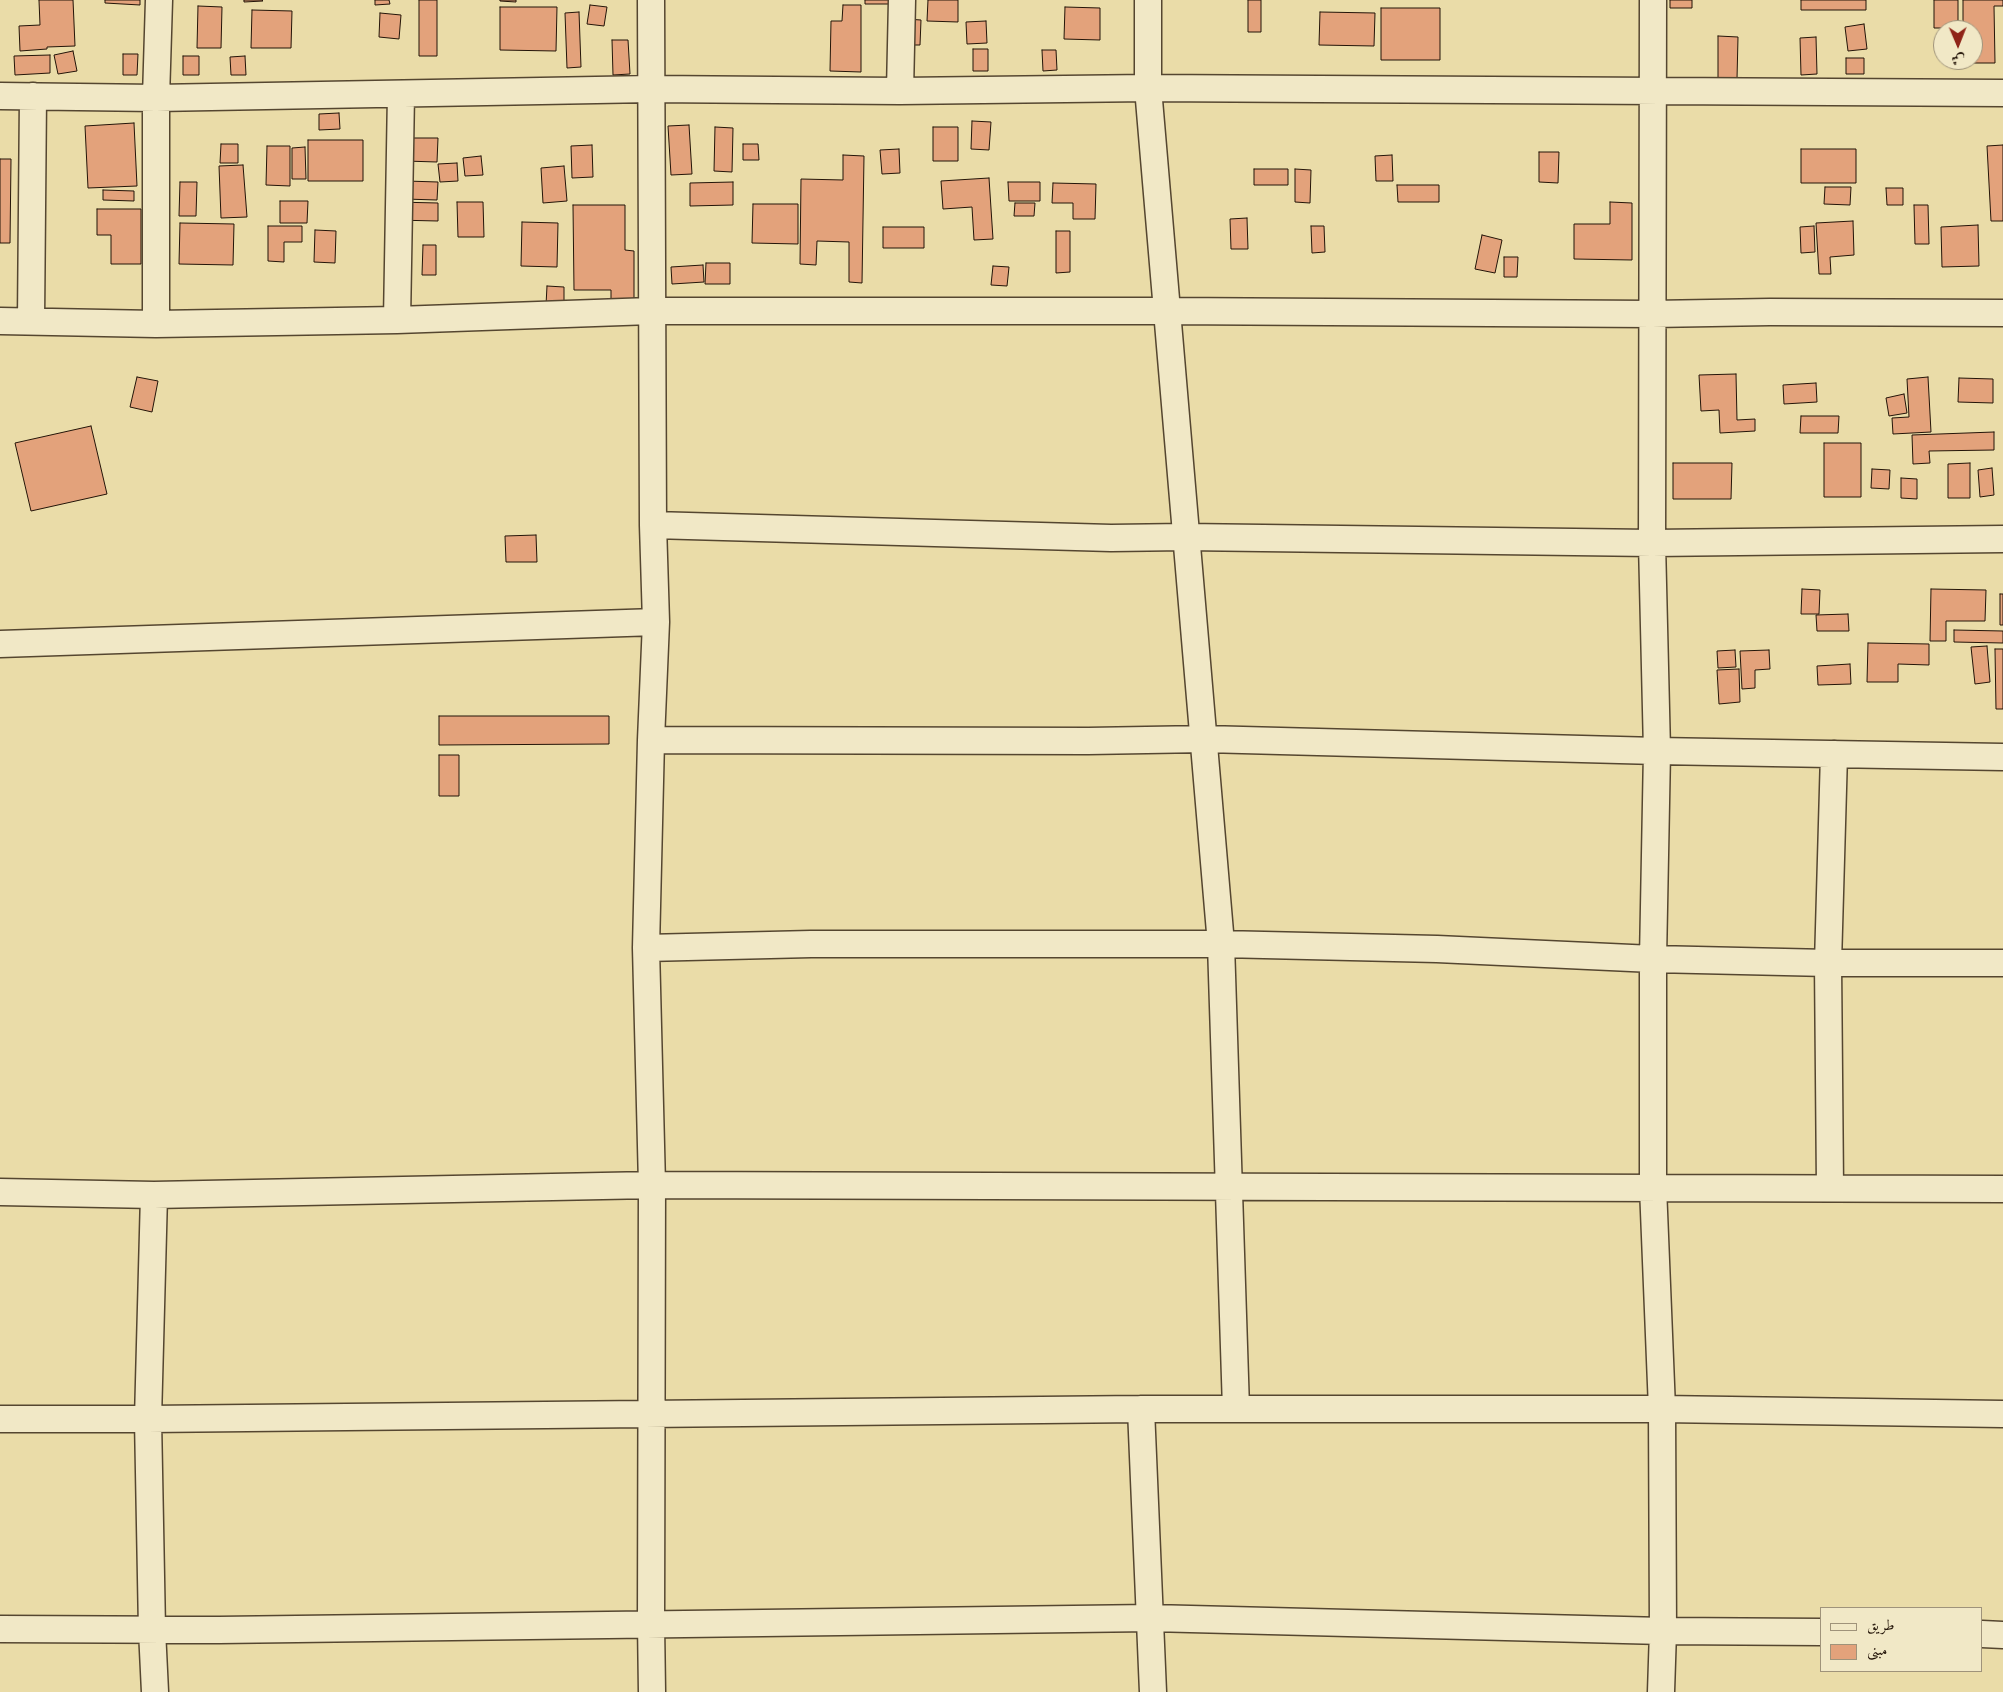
<!DOCTYPE html>
<meta charset="utf-8">
<style>
body{margin:0}
#map{position:relative;width:2003px;height:1692px;overflow:hidden;background:#eadca8;font-family:"IM FELL French Canon",Amiri,serif}
canvas{display:block}
.legend{position:absolute;left:1820px;top:1607px;width:162px;height:65px;box-sizing:border-box;background:#f1e8c6;border:1px solid #9f937a;margin:0;padding:6px 9px;list-style:none;font-size:15px;color:#231408}
.legend li{display:flex;align-items:center;gap:10px;height:25px}
.legend b{width:25px;border:1px solid #9f937a}
.north{position:absolute;left:1933px;top:20px;width:50px;height:50px;box-sizing:border-box;background:#f1e8c6;border:1px solid #9f937a;border-radius:50%;rotate:179deg;font-size:14px;font-weight:700;line-height:20px;text-align:center;color:#231408}
.north::after{content:'';display:block;margin:auto;width:18px;height:22px;background:#8f2418;clip-path:polygon(50% 0,100% 100%,50% 72%,0 100%)}
</style>
<div id="map">
<canvas width="2003" height="1692"></canvas>
<ul class="legend">
<li><b style="height:6px;background:#f1e8c6"></b>طريق</li>
<li><b style="height:14px;background:#e3a27b"></b>مبنى</li>
</ul>
<div class="north">ش</div>
</div>
<script>
const c = document.querySelector('canvas').getContext('2d');
c.lineJoin = 'round';
function fill(path, color) {
  c.fillStyle = color;
  c.fill(path, 'evenodd');
}
function shape(rows) {
  const path = new Path2D();
  for (const r of rows) {
    path.moveTo(r[0], r[1]);
    for (let i = 2; i < r.length; i += 2) path.lineTo(r[i], r[i + 1]);
  }
  return path;
}
function trace(path, color, width, dash) {
  c.strokeStyle = color;
  c.lineWidth = width;
  c.lineCap = dash ? 'butt' : 'round';
  c.setLineDash(dash || []);
  c.stroke(path);
}
const building = shape([
 [39,0,73,0,75,46,47,47,47,49,20,51,19,26,40,25,39,0],
 [105,0,140,0,140,5,105,3,105,0],
 [244,0,262,0,263,1,244,2,244,0],
 [375,0,389,0,390,4,375,5,375,0],
 [419,0,437,0,437,56,419,56,419,0],
 [500,0,516,0,516,2,500,1,500,0],
 [865,0,898,0,898,4,865,4,865,0],
 [928,0,958,0,958,22,927,21,928,0],
 [1248,0,1261,0,1261,32,1248,32,1248,0],
 [1670,0,1692,0,1692,8,1670,8,1670,0],
 [1801,0,1866,0,1866,10,1801,10,1801,0],
 [1934,0,1958,0,1958,28,1934,28,1934,0],
 [1963,0,2003,0,2003,6,1994,6,1995,63,1964,63,1964,60,1973,60,1973,30,1963,30,1963,0],
 [590,5,607,7,604,26,587,24,590,5],
 [843,5,861,5,861,72,830,71,831,21,842,21,843,5],
 [198,6,222,7,221,48,197,48,198,6],
 [500,7,557,7,556,51,500,50,500,7],
 [1065,7,1100,8,1100,40,1064,39,1065,7],
 [1381,8,1440,8,1440,60,1381,60,1381,8],
 [252,10,292,11,291,48,251,48,252,10],
 [579,12,581,67,567,68,565,13,579,12],
 [1320,12,1375,13,1374,46,1319,45,1320,12],
 [380,13,401,15,399,39,379,37,380,13],
 [906,19,921,20,920,45,904,45,906,19],
 [986,21,987,43,967,44,966,22,986,21],
 [1864,24,1867,49,1848,51,1845,27,1864,24],
 [1718,36,1738,37,1737,79,1718,78,1718,36],
 [1816,37,1817,74,1801,75,1800,38,1816,37],
 [612,40,628,40,630,74,613,75,612,40],
 [973,49,988,49,988,71,973,71,973,49],
 [1042,50,1056,50,1057,70,1043,71,1042,50],
 [73,51,77,71,58,74,54,55,73,51],
 [123,54,138,54,137,75,123,75,123,54],
 [50,55,50,73,15,75,14,56,50,55],
 [183,56,199,56,199,75,183,75,183,56],
 [245,56,246,75,231,75,230,57,245,56],
 [1846,58,1864,58,1864,74,1846,74,1846,58],
 [339,113,340,129,319,130,319,114,339,113],
 [972,121,991,122,989,150,971,149,972,121],
 [134,123,137,186,88,188,85,126,134,123],
 [689,125,692,174,671,175,668,126,689,125],
 [715,127,733,128,732,172,714,171,715,127],
 [933,127,958,127,958,161,933,161,933,127],
 [405,138,438,138,437,162,405,161,405,138],
 [308,140,363,140,363,181,308,181,308,140],
 [221,144,238,144,238,163,220,163,221,144],
 [743,144,758,144,759,160,743,160,743,144],
 [592,145,593,177,572,178,571,146,592,145],
 [2003,145,2003,221,1991,221,1987,146,2003,145],
 [267,146,290,146,290,186,266,185,267,146],
 [305,147,306,179,292,179,292,148,305,147],
 [899,149,900,173,882,174,880,150,899,149],
 [1801,149,1856,149,1856,183,1801,183,1801,149],
 [1539,152,1559,152,1558,183,1539,182,1539,152],
 [843,155,864,156,862,283,849,282,849,242,817,241,816,265,800,264,801,179,843,180,843,155],
 [1392,155,1393,181,1376,181,1375,156,1392,155],
 [481,156,483,175,465,176,463,158,481,156],
 [0,159,11,159,10,243,0,243,0,159],
 [457,163,458,181,440,182,438,164,457,163],
 [243,165,247,217,221,218,219,166,243,165],
 [564,166,567,201,543,203,541,168,564,166],
 [1254,169,1288,169,1288,185,1254,185,1254,169],
 [1295,169,1311,170,1310,203,1295,202,1295,169],
 [989,178,993,239,974,240,972,207,943,209,941,181,989,178],
 [406,181,438,182,437,200,405,199,406,181],
 [180,182,197,182,196,216,179,216,180,182],
 [733,182,733,205,690,206,690,183,733,182],
 [1008,182,1040,182,1040,201,1009,201,1008,182],
 [1053,183,1096,184,1095,219,1073,219,1073,203,1052,203,1053,183],
 [1397,185,1439,185,1439,202,1398,202,1397,185],
 [1825,187,1851,187,1850,205,1824,204,1825,187],
 [1886,188,1903,188,1903,205,1887,205,1886,188],
 [103,190,134,191,134,201,103,200,103,190],
 [280,201,308,201,307,223,280,223,280,201],
 [395,202,438,203,438,221,394,220,395,202],
 [457,202,483,202,484,237,458,237,457,202],
 [1610,202,1632,203,1632,260,1574,259,1574,224,1610,224,1610,202],
 [1015,203,1035,203,1034,216,1014,216,1015,203],
 [753,204,798,204,798,244,752,243,753,204],
 [573,205,625,205,625,250,634,251,634,301,611,301,611,290,574,290,573,205],
 [1914,205,1928,205,1929,244,1915,244,1914,205],
 [97,209,141,209,141,264,111,264,111,235,97,235,97,209],
 [1247,218,1248,249,1231,249,1230,219,1247,218],
 [1853,221,1854,255,1830,257,1831,274,1819,274,1816,223,1853,221],
 [522,222,558,223,557,267,521,266,522,222],
 [180,223,234,224,233,265,179,264,180,223],
 [1978,225,1979,266,1942,267,1941,227,1978,225],
 [268,226,302,226,302,242,284,242,284,262,268,261,268,226],
 [1311,226,1324,226,1325,252,1312,253,1311,226],
 [1814,226,1815,252,1801,253,1800,227,1814,226],
 [883,227,924,227,924,248,883,248,883,227],
 [315,230,336,231,335,263,314,262,315,230],
 [1056,231,1070,231,1070,272,1056,273,1056,231],
 [1482,235,1502,240,1495,273,1475,269,1482,235],
 [423,245,436,245,436,275,422,275,423,245],
 [1504,257,1518,257,1517,277,1504,277,1504,257],
 [706,263,730,263,730,284,705,284,706,263],
 [703,265,704,282,672,284,671,267,703,265],
 [993,266,1009,267,1007,286,991,285,993,266],
 [547,286,564,287,564,305,546,305,547,286],
 [1736,374,1737,420,1755,419,1755,431,1720,433,1719,410,1701,411,1699,375,1736,374],
 [137,377,158,381,152,412,130,407,137,377],
 [1928,377,1931,432,1893,434,1892,418,1909,417,1907,379,1928,377],
 [1959,378,1993,379,1993,403,1958,402,1959,378],
 [1816,383,1817,402,1784,404,1783,385,1816,383],
 [1904,394,1907,413,1889,416,1886,398,1904,394],
 [1801,416,1839,416,1838,433,1800,433,1801,416],
 [91,426,107,494,31,511,15,443,91,426],
 [1994,432,1994,450,1929,451,1930,463,1913,464,1912,435,1994,432],
 [1824,443,1861,443,1861,497,1824,497,1824,443],
 [1673,463,1732,463,1731,499,1673,499,1673,463],
 [1970,463,1970,498,1948,498,1948,464,1970,463],
 [1992,468,1994,495,1980,497,1978,470,1992,468],
 [1872,469,1890,470,1889,489,1871,488,1872,469],
 [1901,478,1917,479,1917,499,1901,498,1901,478],
 [536,535,537,562,506,562,505,536,536,535],
 [1802,589,1820,590,1819,614,1801,614,1802,589],
 [1931,589,1986,590,1985,621,1946,621,1946,641,1930,641,1931,589],
 [2000,594,2003,594,2003,625,2000,625,2000,594],
 [1848,614,1849,631,1817,631,1816,615,1848,614],
 [1954,630,2003,631,2003,643,1954,642,1954,630],
 [1868,643,1929,644,1929,665,1898,664,1898,682,1867,682,1868,643],
 [1987,646,1990,682,1975,684,1971,647,1987,646],
 [1995,649,2003,649,2003,709,1996,709,1995,649],
 [1735,650,1736,667,1718,668,1717,651,1735,650],
 [1769,650,1770,669,1755,670,1755,688,1742,689,1740,651,1769,650],
 [1850,664,1851,684,1818,685,1817,666,1850,664],
 [1739,669,1740,702,1719,704,1717,670,1739,669],
 [439,716,609,716,609,744,439,745,439,716],
 [439,755,459,755,459,796,439,796,439,755]
]);
fill(building, '#e3a27b');
trace(building, '#231408', 1);
const minor = shape([
 [651,0,653,525,656,622,651,740,646,948,652,1185,651,1623,652,1692],
 [1148,0,1148,88,1221,944,1236,1409],
 [1653,0,1652,543,1657,751,1653,959,1653,1187,1662,1409,1663,1631,1661,1692],
 [900,91,902,0],
 [0,96,156,98,651,89,900,91,1148,88,2003,93],
 [31,320,33,96],
 [397,320,401,94],
 [0,321,156,324,397,320,651,311,1167,311,1652,314,1770,312,2003,313],
 [156,324,156,98,159,0],
 [653,525,1111,538,1185,537,1652,543,2003,539],
 [0,644,656,622],
 [651,740,1088,741,1205,739,1657,751,2003,757],
 [646,948,811,944,1221,944,1437,949,1653,959,1828,963,2003,963],
 [1830,1188,1828,963,1834,754],
 [0,1192,154,1195,652,1185,2003,1189],
 [154,1195,148,1419,152,1630,155,1692],
 [1141,1409,1153,1692],
 [0,1419,148,1419,1141,1409,1662,1409,2003,1414],
 [0,1629,219,1630,1151,1618,1663,1631,1822,1632],
 [1982,1634,2003,1635]
]);
trace(minor, '#554630', 29);
trace(minor, '#f1e8c6', 26);
</script>
